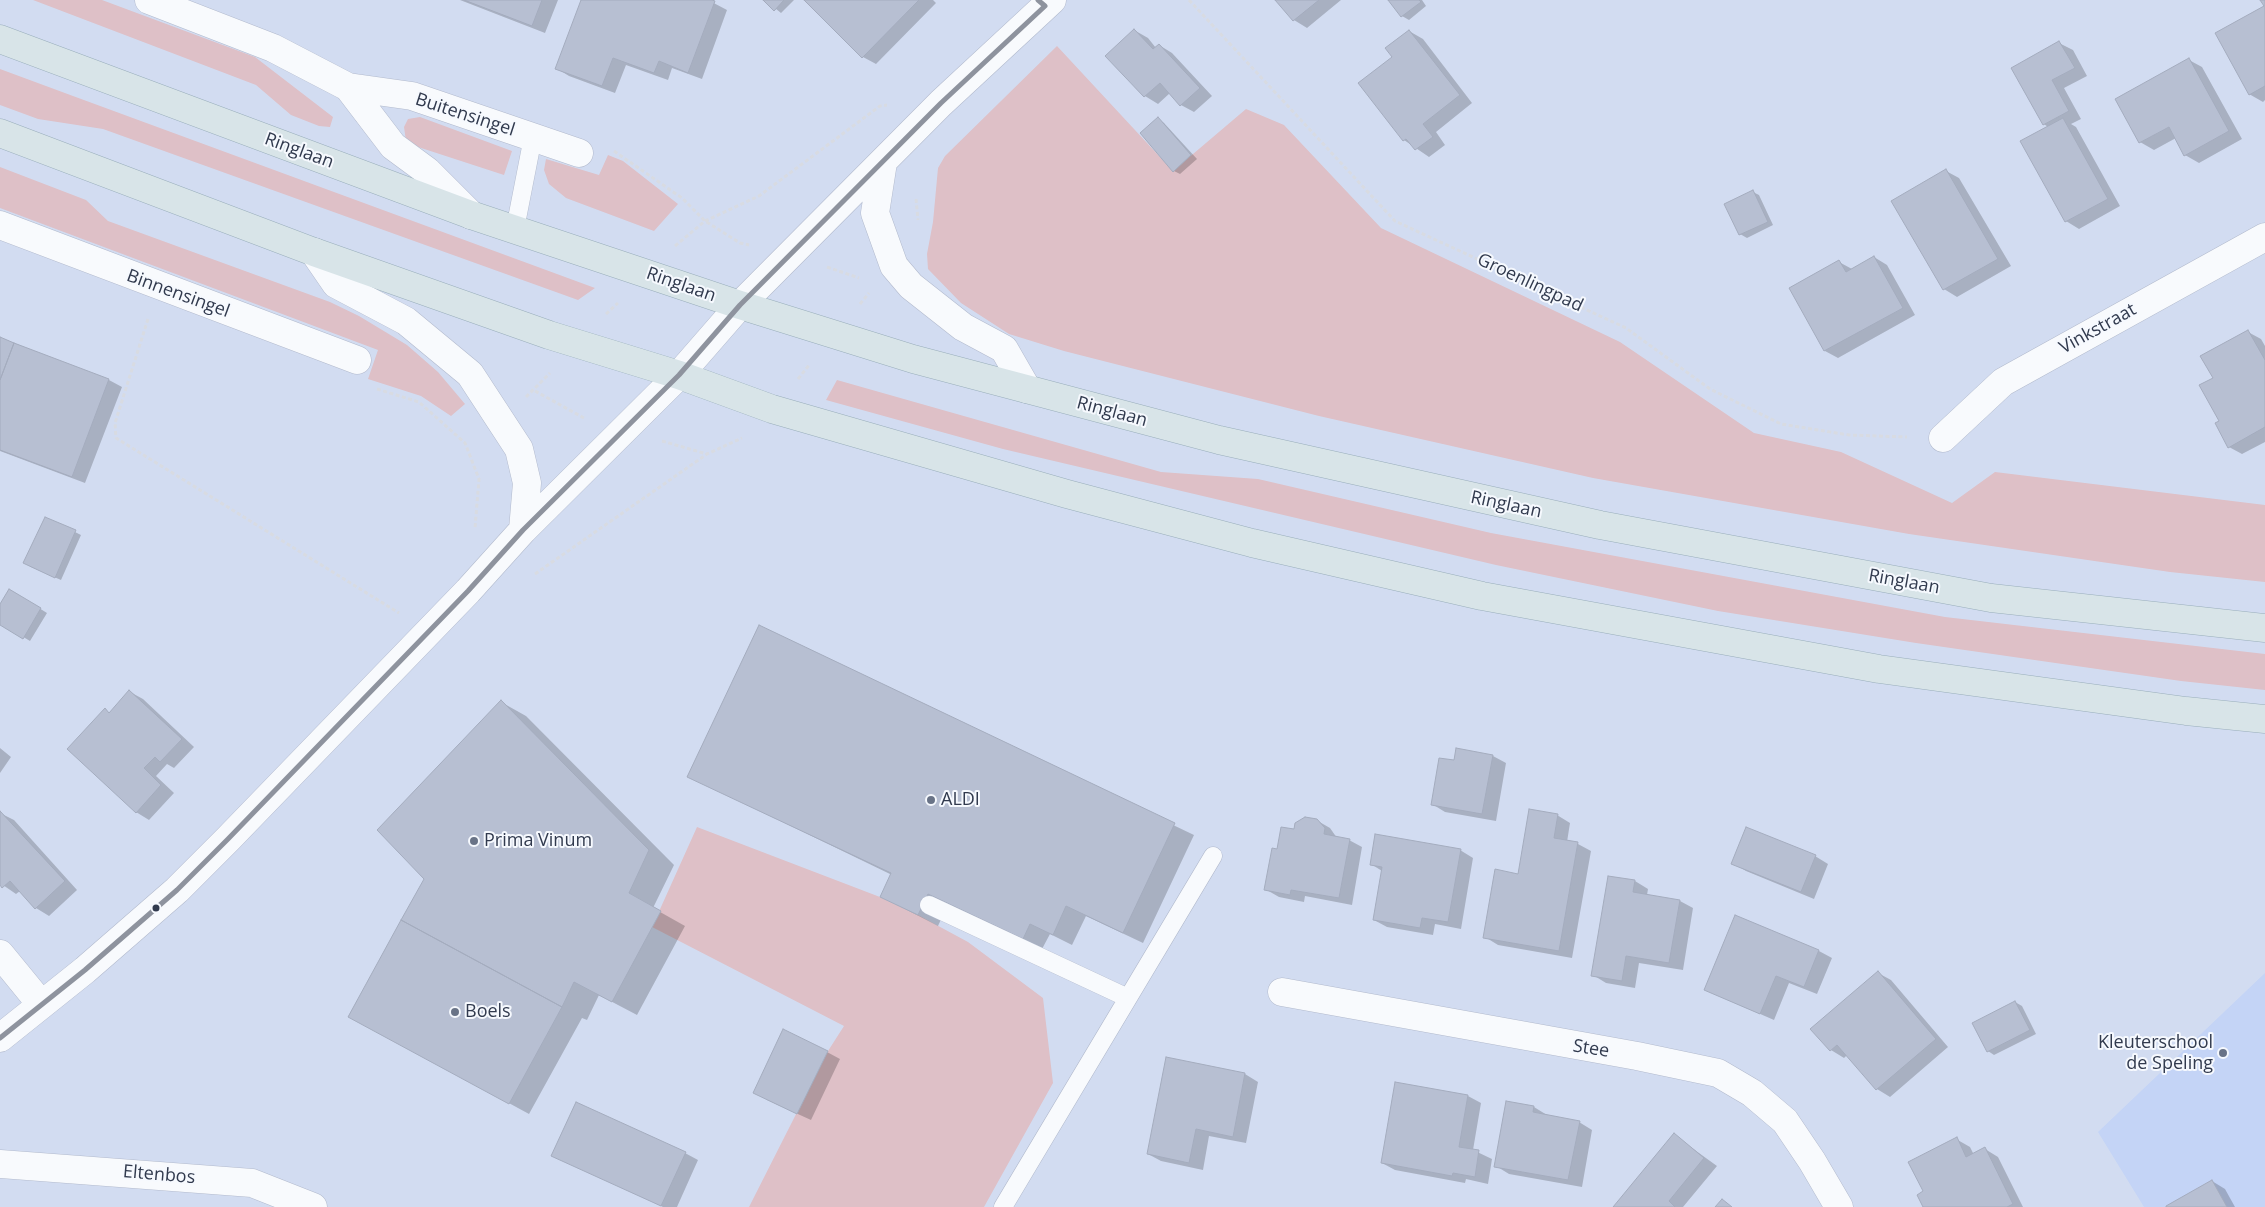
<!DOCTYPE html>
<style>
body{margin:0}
canvas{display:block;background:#d2dcf1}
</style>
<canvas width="2265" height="1207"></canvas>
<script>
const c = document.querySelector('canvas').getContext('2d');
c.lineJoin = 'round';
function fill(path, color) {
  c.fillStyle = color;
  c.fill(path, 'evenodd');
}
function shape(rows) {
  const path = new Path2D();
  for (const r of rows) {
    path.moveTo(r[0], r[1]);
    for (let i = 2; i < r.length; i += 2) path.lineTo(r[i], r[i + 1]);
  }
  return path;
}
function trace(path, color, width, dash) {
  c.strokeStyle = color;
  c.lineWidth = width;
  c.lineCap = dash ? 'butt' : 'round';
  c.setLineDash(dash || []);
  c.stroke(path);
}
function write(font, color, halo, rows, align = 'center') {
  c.font = font + ' "Open Sans",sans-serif';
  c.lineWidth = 4;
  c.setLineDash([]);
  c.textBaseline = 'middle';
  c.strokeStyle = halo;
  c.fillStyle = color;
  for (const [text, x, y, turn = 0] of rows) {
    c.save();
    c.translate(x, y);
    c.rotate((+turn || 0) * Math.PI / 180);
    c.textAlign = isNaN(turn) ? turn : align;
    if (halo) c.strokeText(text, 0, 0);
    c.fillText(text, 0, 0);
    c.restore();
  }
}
fill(shape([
 [2265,973,2265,1207,2144,1207,2098,1132]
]), '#c4d4f6');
fill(shape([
 [33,0,102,0,255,57,333,117,330,127,319,126,291,115,256,85],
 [1057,46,1173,171,1246,109,1284,125,1381,228,1620,342,1754,433,1841,452,1952,503,1995,472,2265,505,2265,582,2170,572,1909,534,1593,478,1319,416,1064,351,1009,334,961,303,928,269,927,254,933,222,938,168,945,156],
 [0,69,73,96,595,288,578,300,103,129,38,119,0,105],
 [420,117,512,151,504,175,415,146,406,141,404,127,408,119],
 [608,155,623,161,678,204,654,231,566,198,549,184,544,170,546,159,599,175],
 [0,167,86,200,108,221,330,302,359,316,407,345,438,372,465,404,451,416,421,396,368,379,378,350,0,208],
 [837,380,1161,472,1258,479,1491,533,1945,617,2265,654,2265,690,2181,681,1916,643,1718,611,1496,565,1003,449,826,400],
 [697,827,880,897,918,915,968,942,1043,998,1053,1083,984,1207,749,1207,828,1051,844,1026,652,927]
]), '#dec0c7');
fill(shape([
 [460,0,558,0,545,33],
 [582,0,708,0,727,10,702,79,672,68,668,80,626,65,615,93,569,76,556,68],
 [765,0,794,0,781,13],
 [805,0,933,0,936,3,876,64,863,57],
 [1277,0,1341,0,1307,28,1294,20],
 [1389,0,1422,0,1426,6,1409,20,1402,16],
 [2265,7,2265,100,2263,102,2249,94],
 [1134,30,1148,38,1156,48,1159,45,1172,53,1212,96,1194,112,1181,105,1170,93,1158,104,1145,96,1107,56],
 [1409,31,1423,39,1472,103,1436,132,1445,145,1429,157,1404,140,1393,58],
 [2059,43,2073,50,2087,76,2064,88,2081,119,2071,124,2076,127,2120,206,2079,229,2066,221,2048,127,2044,124,2013,68],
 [2189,60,2202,67,2242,139,2199,163,2185,155,2176,138,2154,150,2140,142,2116,99],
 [1158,119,1164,123,1197,159,1180,174,1174,171],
 [1946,171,1959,178,2011,266,1957,297,1944,289,1893,201],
 [1753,192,1759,195,1773,225,1747,238,1740,234],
 [1874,257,1887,265,1915,315,1838,358,1825,351,1839,262,1852,269],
 [2248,332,2261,339,2265,346,2265,442,2242,454,2229,447,2215,379],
 [0,338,109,380,122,387,85,483,0,451],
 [75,532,81,535,61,580,31,567],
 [10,590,47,613,30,641,0,623,0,607],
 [759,627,1194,835,1143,943,1086,916,1072,945,1050,934,1042,949,948,904,938,926,882,897,892,875,688,776],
 [130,692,143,699,194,747,174,768,167,764,156,776,174,793,149,820,136,812,105,710,110,713],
 [501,702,526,716,674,865,653,908,685,926,637,1015,599,995,587,1020,582,1018,529,1114,369,1027,425,878],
 [0,748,11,757,0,773],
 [1493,756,1506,763,1496,821,1445,812,1432,804,1455,762],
 [0,813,14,820,77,890,49,916,36,908,20,891,16,894,0,883],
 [1557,815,1570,823,1567,842,1578,844,1591,851,1572,958,1498,945,1485,937,1519,875],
 [1316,820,1330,828,1337,838,1349,840,1362,847,1352,905,1305,896,1304,902,1279,897,1265,889,1278,851,1295,831],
 [1460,850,1473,858,1461,929,1435,924,1433,935,1387,927,1374,920,1382,871,1371,864],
 [1815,856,1828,864,1814,899,1746,871,1733,863],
 [1635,881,1648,889,1647,895,1680,901,1693,908,1683,970,1639,963,1635,988,1606,983,1593,975],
 [1736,917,1819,951,1832,958,1817,994,1789,983,1774,1020,1705,990],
 [1878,973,1891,980,1948,1047,1890,1097,1877,1089,1847,1055,1844,1058,1831,1050],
 [2015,1002,2022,1006,2036,1034,1994,1055,1988,1051],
 [827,1052,840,1059,811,1120,767,1100],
 [1167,1058,1245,1074,1258,1082,1246,1143,1209,1136,1203,1170,1161,1161,1148,1154],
 [1468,1096,1481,1103,1473,1150,1492,1159,1488,1184,1466,1179,1465,1183,1395,1170,1382,1163],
 [1507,1102,1534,1107,1547,1115,1579,1122,1592,1130,1582,1187,1509,1174,1496,1166],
 [1674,1135,1717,1166,1683,1207,1614,1207],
 [1956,1139,1970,1147,1974,1155,1985,1149,1998,1157,2023,1207,1924,1207,1924,1192],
 [685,1153,698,1160,677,1207,663,1207,553,1155],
 [2212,1181,2225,1189,2235,1207,2168,1207]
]), '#0003');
const building = shape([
 [464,0,542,0,532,26,464,0],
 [581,0,712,0,715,1,688,73,659,61,654,73,613,58,602,86,555,69,581,0],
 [763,0,784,0,774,11,763,0],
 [804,0,919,0,862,58,804,0],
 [1275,0,1319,0,1293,21,1275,0],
 [1388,0,1419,0,1421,2,1401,17,1388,0],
 [2260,0,2265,0,2265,86,2249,95,2215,33,2264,6,2260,0],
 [1134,29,1153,49,1159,44,1200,88,1180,106,1160,83,1144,97,1105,56,1134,29],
 [1409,30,1460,95,1423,124,1433,137,1415,150,1406,139,1403,141,1358,83,1392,57,1385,48,1409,30],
 [2059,41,2075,68,2052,80,2069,111,2043,125,2011,68,2059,41],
 [2189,58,2229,131,2184,156,2169,127,2139,143,2115,99,2189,58],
 [1158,117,1191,155,1173,172,1140,133,1158,117],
 [2063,118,2108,199,2065,222,2020,141,2063,118],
 [1946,169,1998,259,1943,290,1891,201,1946,169],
 [1753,190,1768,222,1739,235,1724,204,1753,190],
 [1874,256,1903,308,1824,351,1789,288,1839,260,1846,272,1874,256],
 [2248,330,2265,360,2265,427,2228,448,2215,423,2219,421,2199,385,2213,378,2200,356,2248,330],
 [0,337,14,343,0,380,0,337],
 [14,343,109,379,72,477,0,450,0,380,14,343],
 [45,517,76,530,55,578,23,563,45,517],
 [9,589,41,608,23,639,0,625,0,604,9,589],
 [759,625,1175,823,1123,933,1066,906,1053,935,1030,924,1023,939,928,894,918,915,880,897,891,873,687,777,759,625],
 [129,690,182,739,160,762,155,757,144,768,161,785,136,813,67,749,105,708,109,713,129,690],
 [501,700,649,850,629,893,661,911,612,1002,574,982,562,1007,401,920,424,879,377,830,501,700],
 [1456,748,1493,755,1482,814,1431,805,1439,758,1454,760,1456,748],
 [1529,809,1558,814,1554,838,1578,842,1559,951,1483,938,1495,869,1518,874,1529,809],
 [0,811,65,881,35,909,10,881,2,888,0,885,0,811],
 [1305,817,1317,819,1325,828,1324,834,1350,839,1339,898,1291,890,1290,895,1264,890,1272,848,1277,849,1281,827,1294,829,1295,823,1305,817],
 [1746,827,1816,855,1801,892,1731,864,1746,827],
 [1375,834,1461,849,1448,922,1422,918,1420,928,1373,920,1382,867,1370,865,1375,834],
 [1608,876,1635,880,1633,892,1680,900,1669,963,1626,956,1622,981,1591,976,1608,876],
 [1735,915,1819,950,1804,987,1776,976,1760,1014,1704,990,1735,915],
 [401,920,562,1007,509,1104,348,1017,401,920],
 [1878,971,1936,1039,1876,1090,1837,1045,1830,1051,1810,1029,1878,971],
 [2015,1001,2030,1030,1987,1052,1972,1023,2015,1001],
 [783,1029,828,1051,797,1114,753,1093,783,1029],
 [1166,1057,1245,1073,1233,1137,1196,1129,1189,1163,1147,1154,1166,1057],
 [1395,1082,1468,1095,1459,1147,1479,1150,1475,1177,1453,1173,1452,1176,1381,1163,1395,1082],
 [1506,1101,1534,1106,1533,1112,1580,1121,1568,1180,1494,1167,1506,1101],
 [576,1102,686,1152,661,1206,551,1156,576,1102],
 [1674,1133,1704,1158,1669,1201,1675,1207,1613,1207,1674,1133],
 [1957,1137,1966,1157,1985,1147,2013,1204,2007,1207,1923,1207,1917,1195,1923,1191,1908,1162,1957,1137],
 [2212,1180,2227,1207,2166,1207,2166,1206,2212,1180],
 [1722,1199,1732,1207,1715,1207,1722,1199]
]);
fill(building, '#b7bfd2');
trace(building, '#a4acbe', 1);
const service = shape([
 [515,229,533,137],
 [929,905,1128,998],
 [1003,1207,1213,856]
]);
const minor = shape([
 [149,0,273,48,348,87,412,96,579,153],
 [348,87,393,146,427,171,471,215],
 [883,162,875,213,894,266,911,286,963,327,1004,349,1027,389],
 [0,225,357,360],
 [314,252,336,284,406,321,470,374,519,449,527,483,523,530],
 [1943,438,2003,382,2265,237],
 [0,954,41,1004],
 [1282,992,1637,1056,1718,1073,1752,1093,1785,1121,1812,1161,1839,1207],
 [0,1038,85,970,177,890,228,839,468,591,523,530,679,375,740,305,941,103,1052,0],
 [0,1164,252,1183,313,1207]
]);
const trunk = shape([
 [0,39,471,215,740,305,913,359,1219,440,1600,525,1991,598,2265,628],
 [0,133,314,252,549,335,679,375,772,409,1067,494,1252,543,1482,596,1879,669,2186,711,2265,719]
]);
trace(service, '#b2bacd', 19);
trace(minor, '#b2bacd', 29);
trace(trunk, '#99aebb', 29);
trace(shape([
 [1189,0,1395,221,1626,328,1710,389,1781,424,1849,435,1907,437],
 [614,151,682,198,705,221,740,243,749,245],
 [916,199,918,220],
 [675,246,705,221,759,196,880,106,887,105],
 [827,267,859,278],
 [860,304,869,293],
 [606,314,618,303],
 [148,319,115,423,116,438,399,613],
 [798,379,810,364],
 [377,389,419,402,465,443,479,479,475,528],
 [535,391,584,418],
 [526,397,550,373],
 [662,441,707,454],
 [535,574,707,454,742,438]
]), '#d8dbe2', 3, [4, 2.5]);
trace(service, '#f8fafd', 18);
trace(minor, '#f8fafd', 28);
trace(trunk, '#d8e4e8', 28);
trace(shape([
 [0,1038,85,970,177,890,228,839,468,591,523,530,679,375,740,305,941,103,1045,6,1038,0]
]), '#8e939e', 5);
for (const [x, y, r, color] of [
 [931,800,5,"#697387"],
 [474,841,5,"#697387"],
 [156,908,4.5,"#313a4e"],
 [455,1012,5,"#697387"],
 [2223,1053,5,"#697387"]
]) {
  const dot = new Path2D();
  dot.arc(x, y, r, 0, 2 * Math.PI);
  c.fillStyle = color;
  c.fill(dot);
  trace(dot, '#f6f9fe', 2);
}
write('18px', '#313a4e', '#f6f9fe', [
 ["Buitensingel",465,115,18],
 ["Ringlaan",299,151,20],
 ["Groenlingpad",1530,283,25],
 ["Ringlaan",681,285,19],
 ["Binnensingel",178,294,20],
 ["Vinkstraat",2098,329,-29],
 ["Ringlaan",1112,412,15],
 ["Ringlaan",1506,505,12],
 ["Ringlaan",1904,582,10],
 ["Stee",1591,1049,9],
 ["Eltenbos",159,1175,5]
]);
write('18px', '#313a4e', '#f6f9fe', [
 ["ALDI",941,800],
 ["Prima Vinum",484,841],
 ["Boels",465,1012],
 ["Kleuterschool",2213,1043,"right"],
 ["de Speling",2213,1064,"right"]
], 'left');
</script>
